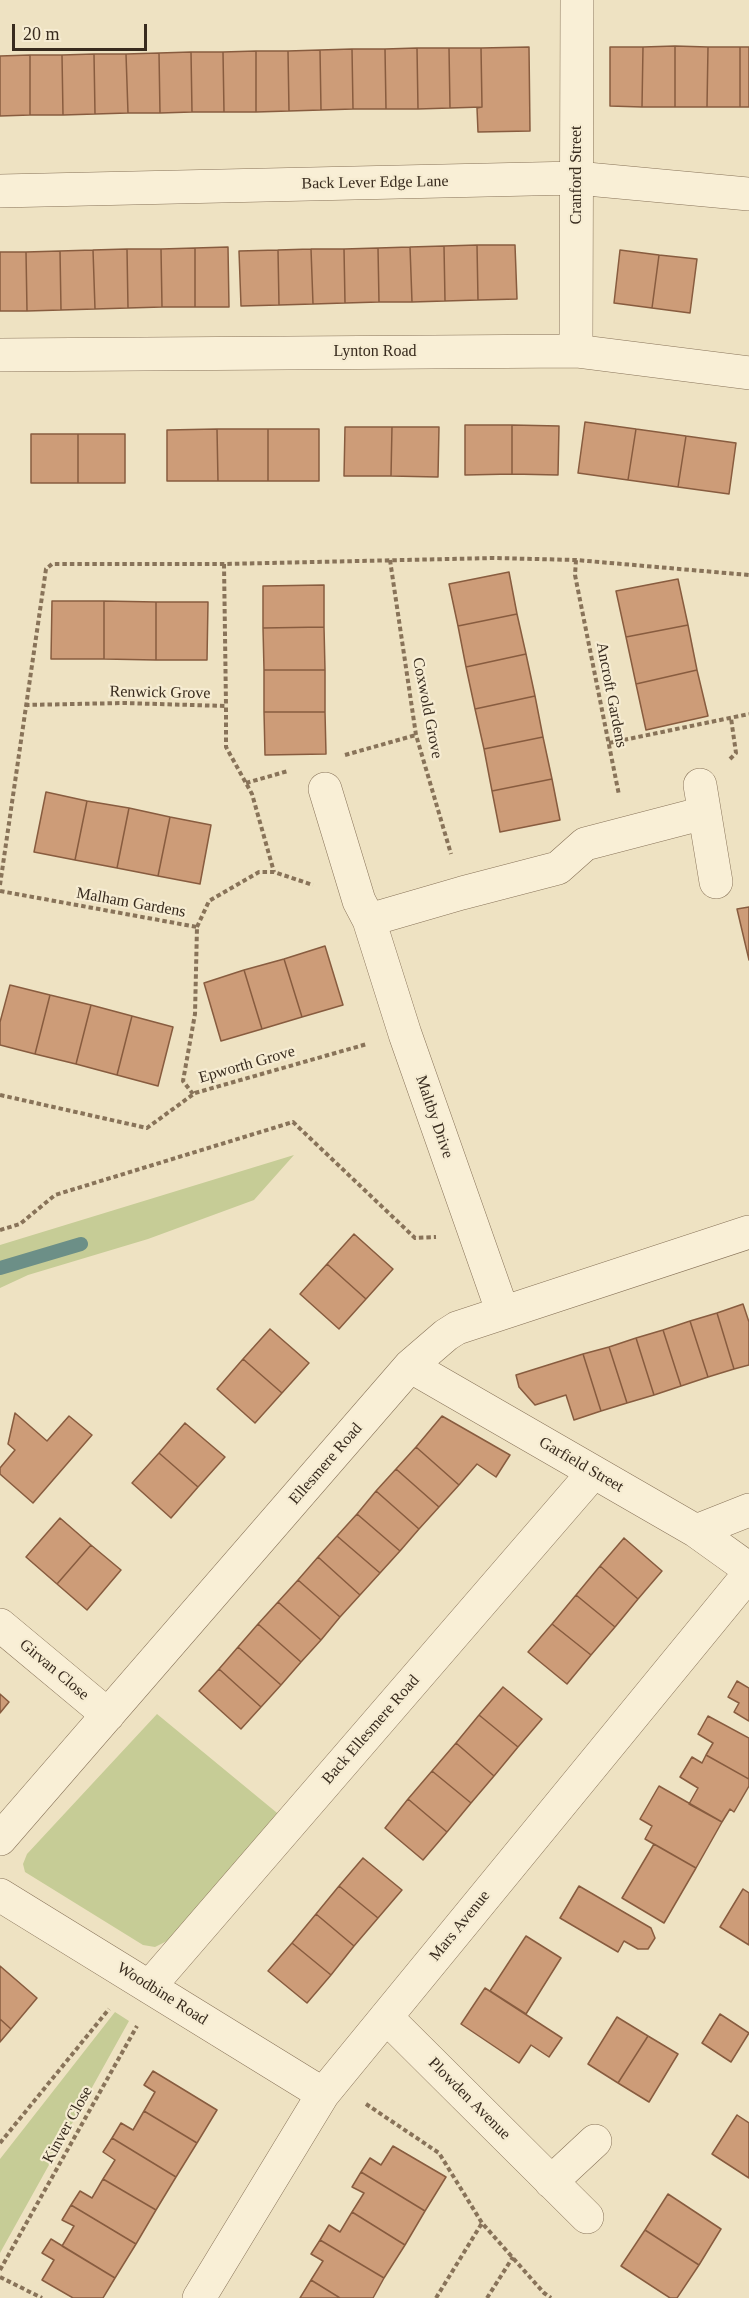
<!DOCTYPE html>
<style>
body{margin:0}
#map{position:relative;width:749px;height:2298px;overflow:hidden;background:#eee2c2;font-family:"Times New Roman",serif}
canvas{display:block}
.scale{position:absolute;left:12px;top:24px;width:135px;height:27px;box-sizing:border-box;border:3px solid #382b1e;border-top:0;padding-left:8px;font-size:18px;line-height:21px;white-space:nowrap;color:#382b1e;-webkit-text-stroke:4px #f6ecd2;paint-order:stroke}
</style>
<div id="map">
<canvas width="749" height="2298"></canvas>
<div class="scale">20 m</div>
</div>
<script>
const c = document.querySelector('canvas').getContext('2d');
c.lineJoin = 'round';
function fill(path, color) {
  c.fillStyle = color;
  c.fill(path, 'evenodd');
}
function shape(rows) {
  const path = new Path2D();
  for (const r of rows) {
    path.moveTo(r[0], r[1]);
    for (let i = 2; i < r.length; i += 2) path.lineTo(r[i], r[i + 1]);
  }
  return path;
}
function trace(path, color, width, dash) {
  c.strokeStyle = color;
  c.lineWidth = width;
  c.lineCap = dash ? 'butt' : 'round';
  c.setLineDash(dash || []);
  c.stroke(path);
}
function write(font, color, halo, rows, align = 'center') {
  c.font = font + ' "Times New Roman",serif';
  c.lineWidth = 4.5;
  c.setLineDash([]);
  c.textBaseline = 'middle';
  c.strokeStyle = halo;
  c.fillStyle = color;
  for (const [text, x, y, turn = 0] of rows) {
    c.save();
    c.translate(x, y);
    c.rotate((+turn || 0) * Math.PI / 180);
    c.textAlign = isNaN(turn) ? turn : align;
    if (halo) c.strokeText(text, 0, 0);
    c.fillText(text, 0, 0);
    c.restore();
  }
}
fill(shape([
 [294,1155,254,1200,148,1239,28,1275,0,1288,0,1245],
 [157,1714,282,1817,167,1941,155,1947,143,1945,25,1872,23,1864,27,1854],
 [115,2012,129,2021,0,2253,0,2159]
]), '#c6cc96');
trace(shape([
 [0,1268,81,1244]
]), '#6c8f87', 14);
const building = shape([
 [675,46,708,47,707,107,675,107,675,46],
 [675,46,675,107,642,107,643,47,675,46],
 [529,47,530,131,478,132,477,108,482,107,481,48,529,47],
 [610,47,643,47,642,107,610,106,610,47],
 [708,47,740,47,740,107,707,107,708,47],
 [740,47,749,47,749,107,740,107,740,47],
 [417,48,418,109,386,109,385,49,417,48],
 [417,48,449,48,450,108,418,109,417,48],
 [449,48,481,48,482,107,450,108,449,48],
 [352,49,385,49,386,109,353,109,352,49],
 [352,49,353,109,321,110,320,50,352,49],
 [320,50,321,110,289,111,288,51,320,50],
 [256,51,288,51,289,111,256,112,256,51],
 [256,51,256,112,224,112,223,52,256,51],
 [191,52,223,52,224,112,192,112,191,52],
 [191,52,192,112,160,113,159,53,191,52],
 [159,53,160,113,128,113,126,54,159,53],
 [94,54,126,54,128,113,95,114,94,54],
 [94,54,95,114,63,115,62,55,94,54],
 [30,55,30,115,0,116,0,56,30,55],
 [30,55,62,55,63,115,30,115,30,55],
 [477,245,515,245,517,299,478,300,477,245],
 [477,245,478,300,445,301,444,246,477,245],
 [444,246,445,301,412,302,410,247,444,246],
 [228,247,229,307,195,307,195,248,228,247],
 [410,247,412,302,379,302,378,248,410,247],
 [195,248,195,307,162,307,161,249,195,248],
 [378,248,379,302,345,303,344,249,378,248],
 [127,249,128,308,95,309,93,250,127,249],
 [127,249,161,249,162,307,128,308,127,249],
 [311,249,344,249,345,303,313,304,311,249],
 [311,249,313,304,279,305,278,250,311,249],
 [93,250,95,309,61,310,60,251,93,250],
 [278,250,279,305,241,306,239,251,278,250],
 [620,250,659,255,652,308,614,303,620,250],
 [60,251,61,310,27,311,26,252,60,251],
 [0,252,26,252,27,311,0,311,0,252],
 [659,255,697,259,690,313,652,308,659,255],
 [585,422,636,429,628,480,578,473,585,422],
 [465,425,512,425,512,474,465,475,465,425],
 [512,425,559,426,558,475,512,474,512,425],
 [345,427,392,427,391,476,344,476,345,427],
 [392,427,439,427,438,477,391,476,392,427],
 [217,429,268,429,268,481,218,481,217,429],
 [217,429,218,481,167,481,167,430,217,429],
 [268,429,319,429,319,481,268,481,268,429],
 [636,429,686,436,678,487,628,480,636,429],
 [31,434,78,434,78,483,31,483,31,434],
 [78,434,125,434,125,483,78,483,78,434],
 [686,436,736,443,729,494,678,487,686,436],
 [509,572,517,614,458,626,449,584,509,572],
 [678,579,688,625,626,637,616,591,678,579],
 [324,585,324,627,263,628,263,586,324,585],
 [52,601,104,601,104,659,51,659,52,601],
 [104,601,156,602,156,660,104,659,104,601],
 [156,602,208,602,207,660,156,660,156,602],
 [517,614,526,654,466,667,458,626,517,614],
 [688,625,697,670,636,684,626,637,688,625],
 [324,627,325,670,264,670,263,628,324,627],
 [526,654,535,696,475,709,466,667,526,654],
 [264,670,325,670,325,712,264,712,264,670],
 [697,670,708,716,646,730,636,684,697,670],
 [535,696,543,737,484,749,475,709,535,696],
 [264,712,325,712,326,754,265,755,264,712],
 [543,737,552,779,492,791,484,749,543,737],
 [552,779,560,820,500,832,492,791,552,779],
 [46,792,87,801,75,860,34,852,46,792],
 [87,801,129,808,117,868,75,860,87,801],
 [129,808,170,817,158,876,117,868,129,808],
 [170,817,211,825,200,884,158,876,170,817],
 [749,907,749,960,737,909,749,907],
 [325,946,343,1005,302,1017,284,959,325,946],
 [284,959,302,1017,262,1029,244,970,284,959],
 [244,970,262,1029,221,1041,204,983,244,970],
 [10,985,50,995,35,1054,0,1045,0,1022,10,985],
 [50,995,91,1005,76,1064,35,1054,50,995],
 [91,1005,132,1016,117,1075,76,1064,91,1005],
 [132,1016,173,1027,158,1086,117,1075,132,1016],
 [354,1234,393,1269,366,1299,327,1264,354,1234],
 [327,1264,366,1299,339,1329,300,1294,327,1264],
 [743,1304,749,1322,749,1365,734,1369,717,1313,743,1304],
 [717,1313,734,1369,708,1377,690,1321,717,1313],
 [690,1321,708,1377,681,1386,663,1330,690,1321],
 [270,1329,309,1363,282,1393,243,1359,270,1329],
 [663,1330,681,1386,654,1395,636,1338,663,1330],
 [636,1338,654,1395,627,1403,609,1347,636,1338],
 [609,1347,627,1403,601,1411,583,1354,609,1347],
 [583,1354,601,1411,574,1420,566,1395,535,1405,519,1387,516,1375,583,1354],
 [243,1359,282,1393,255,1423,217,1389,243,1359],
 [15,1413,47,1441,69,1416,92,1435,33,1503,0,1474,0,1468,15,1450,8,1444,15,1413],
 [442,1416,510,1455,496,1477,477,1464,459,1485,416,1447,442,1416],
 [185,1423,225,1457,198,1487,159,1453,185,1423],
 [416,1447,459,1485,439,1507,396,1469,416,1447],
 [159,1453,198,1487,171,1518,132,1483,159,1453],
 [396,1469,439,1507,419,1529,376,1491,396,1469],
 [376,1491,419,1529,400,1551,357,1514,376,1491],
 [357,1514,400,1551,380,1573,337,1536,357,1514],
 [60,1518,91,1545,57,1584,26,1557,60,1518],
 [337,1536,380,1573,360,1595,318,1557,337,1536],
 [624,1538,662,1571,638,1599,600,1566,624,1538],
 [91,1545,121,1570,87,1610,57,1584,91,1545],
 [318,1557,360,1595,340,1617,298,1580,318,1557],
 [600,1566,638,1599,615,1627,576,1595,600,1566],
 [298,1580,340,1617,321,1640,278,1602,298,1580],
 [576,1595,615,1627,591,1655,552,1624,576,1595],
 [278,1602,321,1640,301,1662,258,1624,278,1602],
 [258,1624,301,1662,281,1685,238,1647,258,1624],
 [552,1624,591,1655,567,1684,528,1652,552,1624],
 [238,1647,281,1685,261,1707,219,1669,238,1647],
 [219,1669,261,1707,241,1729,199,1691,219,1669],
 [737,1681,749,1688,749,1721,734,1712,739,1703,728,1697,737,1681],
 [503,1687,542,1719,518,1747,479,1715,503,1687],
 [0,1694,9,1702,0,1713,0,1694],
 [479,1715,518,1747,494,1776,456,1743,479,1715],
 [708,1716,749,1738,749,1779,706,1755,713,1743,698,1734,708,1716],
 [456,1743,494,1776,471,1803,432,1771,456,1743],
 [706,1755,749,1779,749,1786,734,1812,730,1809,722,1822,689,1804,698,1788,680,1777,692,1757,702,1763,706,1755],
 [432,1771,471,1803,447,1832,408,1799,432,1771],
 [659,1786,722,1822,696,1868,645,1839,652,1826,640,1819,659,1786],
 [408,1799,447,1832,423,1860,385,1828,408,1799],
 [654,1844,696,1868,664,1923,622,1898,654,1844],
 [363,1858,402,1890,378,1918,339,1886,363,1858],
 [339,1886,378,1918,354,1946,316,1914,339,1886],
 [579,1886,651,1928,655,1938,648,1949,638,1949,624,1941,618,1952,560,1918,579,1886],
 [743,1889,749,1893,749,1945,720,1927,743,1889],
 [316,1914,354,1946,331,1975,292,1943,316,1914],
 [526,1936,561,1958,526,2014,490,1991,526,1936],
 [292,1943,331,1975,307,2003,268,1971,292,1943],
 [0,1966,37,1998,11,2029,0,2019,0,1966],
 [485,1988,562,2038,549,2057,531,2045,519,2063,461,2024,485,1988],
 [720,2014,749,2033,731,2062,702,2043,720,2014],
 [617,2017,648,2036,618,2083,588,2064,617,2017],
 [0,2019,11,2029,0,2042,0,2019],
 [648,2036,678,2054,649,2102,618,2083,648,2036],
 [153,2071,217,2110,197,2143,144,2111,155,2092,144,2085,153,2071],
 [144,2111,197,2143,176,2177,112,2138,121,2123,133,2130,144,2111],
 [737,2115,749,2123,749,2178,712,2154,737,2115],
 [112,2138,176,2177,156,2210,103,2179,115,2160,103,2152,112,2138],
 [393,2146,446,2177,425,2211,361,2172,370,2158,381,2165,393,2146],
 [361,2172,425,2211,405,2245,352,2212,364,2193,352,2187,361,2172],
 [103,2179,156,2210,136,2244,71,2205,80,2191,92,2198,103,2179],
 [668,2194,721,2229,699,2265,645,2230,668,2194],
 [71,2205,136,2244,115,2278,62,2246,74,2226,62,2220,71,2205],
 [352,2212,405,2245,384,2278,320,2240,329,2225,340,2232,352,2212],
 [645,2230,699,2265,677,2298,670,2298,621,2266,645,2230],
 [51,2239,115,2278,103,2298,73,2298,42,2280,54,2260,42,2253,51,2239],
 [320,2240,384,2278,373,2298,340,2298,311,2280,323,2261,311,2254,320,2240],
 [311,2280,340,2298,300,2298,311,2280]
]);
fill(building, '#cd9c78');
trace(building, '#885c3f', 1.5);
const minor = shape([
 [0,191,576,178,749,194],
 [576,351,577,0],
 [0,355,576,351,749,373],
 [700,785,716,882],
 [325,789,359,901,369,920,405,1034,503,1313],
 [369,920,462,893,558,868,585,844,704,813],
 [410,1366,696,1531,749,1569],
 [696,1531,749,1510],
 [0,1625,108,1715],
 [0,1839,410,1366,446,1335,457,1328,749,1232],
 [0,1895,323,2094],
 [149,1987,593,1473],
 [386,2017,587,2217],
 [551,2182,595,2141],
 [199,2298,323,2094,749,1574]
]);
trace(minor, '#887359', 34);
trace(shape([
 [390,560,416,735,451,854],
 [576,560,575,575,619,795],
 [224,564,226,706],
 [25,705,123,703,226,706,226,747,252,794,274,872],
 [609,743,749,714],
 [345,755,416,735],
 [730,759,736,753,731,718],
 [246,783,288,771],
 [0,885,46,569,52,564,224,564,494,558,576,560,749,575],
 [0,891,197,927,195,1014,183,1081,193,1094],
 [197,927,209,901,259,872,274,872,313,885],
 [0,1095,147,1128,195,1093,367,1044],
 [0,1230,20,1224,55,1195,293,1122,415,1238,436,1237],
 [366,2104,439,2153,482,2223,544,2293,551,2298],
 [0,2143,109,2009],
 [0,2270,137,2026],
 [0,2277,42,2298],
 [436,2298,482,2223],
 [487,2298,513,2257]
]), '#887359', 4, [4.5, 3]);
trace(minor, '#f9efd6', 33);
write('16px', '#382b1e', '#f6ecd2', [
 ["Cranford Street",577,175,-90],
 ["Back Lever Edge Lane",375,183,-1],
 ["Lynton Road",375,352],
 ["Renwick Grove",160,693,1],
 ["Ancroft Gardens",611,695,79],
 ["Coxwold Grove",427,708,79],
 ["Malham Gardens",131,903,10],
 ["Epworth Grove",247,1065,-16],
 ["Maltby Drive",434,1117,71],
 ["Ellesmere Road",326,1464,-49],
 ["Garfield Street",581,1465,30],
 ["Girvan Close",54,1670,40],
 ["Back Ellesmere Road",371,1730,-49],
 ["Mars Avenue",460,1926,-51],
 ["Woodbine Road",162,1994,32],
 ["Plowden Avenue",469,2099,45],
 ["Kinver Close",68,2125,-61]
]);
</script>
